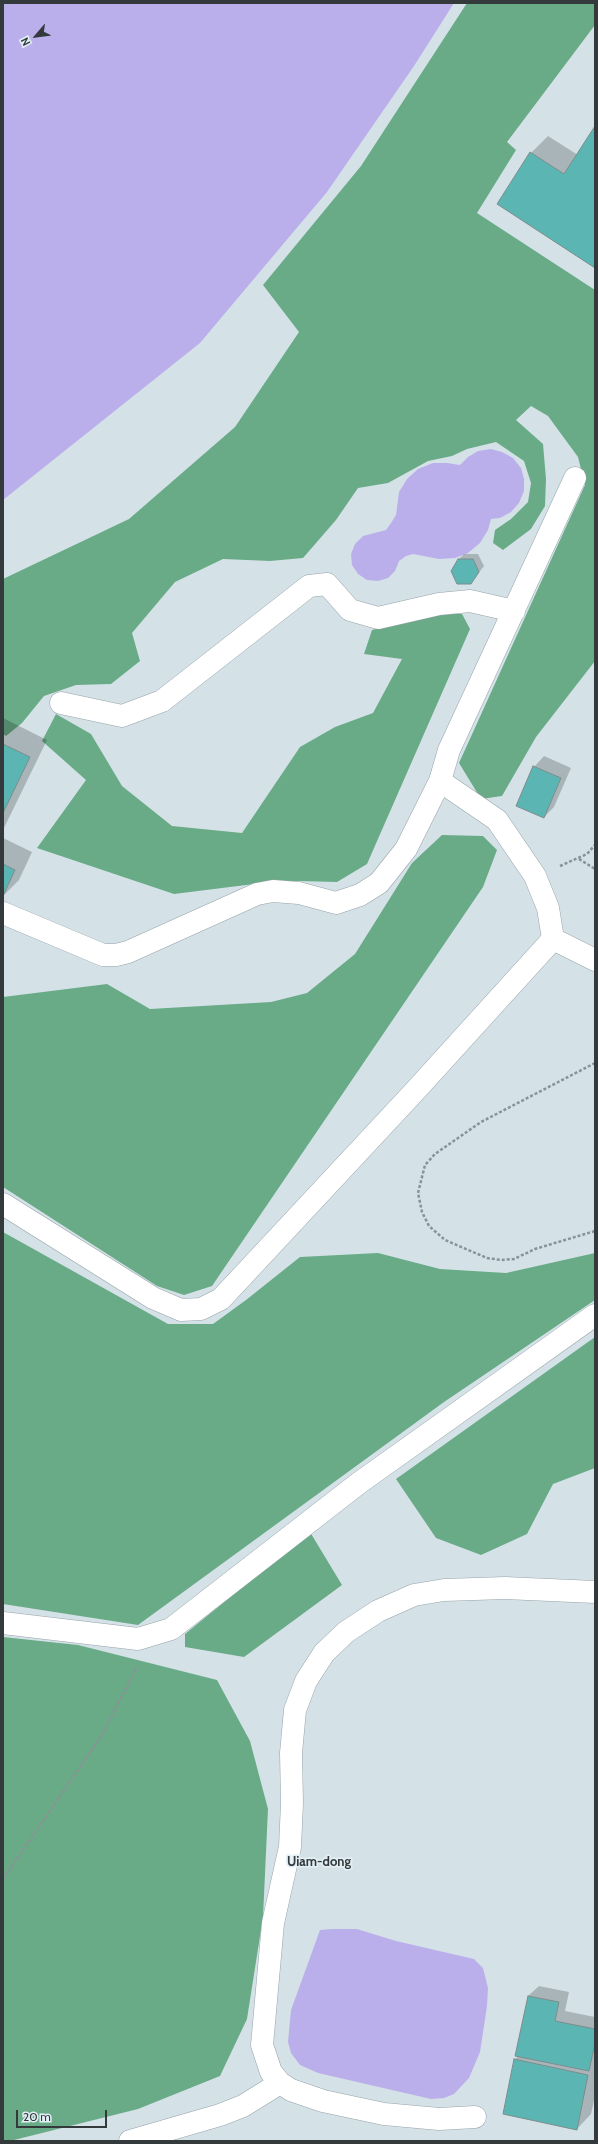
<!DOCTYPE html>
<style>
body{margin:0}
#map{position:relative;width:598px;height:2144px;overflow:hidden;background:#d4e2e8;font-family:Cabin,sans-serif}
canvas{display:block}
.frame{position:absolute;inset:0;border:4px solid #34393c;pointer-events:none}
.north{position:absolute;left:16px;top:16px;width:40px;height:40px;-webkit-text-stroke:3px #e1eff5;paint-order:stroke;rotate:242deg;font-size:11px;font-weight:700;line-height:16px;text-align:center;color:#34393c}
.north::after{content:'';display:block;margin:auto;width:14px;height:18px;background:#34393c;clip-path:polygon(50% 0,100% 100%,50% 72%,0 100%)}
.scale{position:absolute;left:16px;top:2110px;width:91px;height:18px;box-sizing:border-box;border:2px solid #34393c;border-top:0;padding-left:5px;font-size:12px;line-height:14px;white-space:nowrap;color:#34393c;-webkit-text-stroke:3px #e1eff5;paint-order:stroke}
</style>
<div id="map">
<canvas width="598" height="2144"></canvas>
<div class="frame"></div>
<div class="north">N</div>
<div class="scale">20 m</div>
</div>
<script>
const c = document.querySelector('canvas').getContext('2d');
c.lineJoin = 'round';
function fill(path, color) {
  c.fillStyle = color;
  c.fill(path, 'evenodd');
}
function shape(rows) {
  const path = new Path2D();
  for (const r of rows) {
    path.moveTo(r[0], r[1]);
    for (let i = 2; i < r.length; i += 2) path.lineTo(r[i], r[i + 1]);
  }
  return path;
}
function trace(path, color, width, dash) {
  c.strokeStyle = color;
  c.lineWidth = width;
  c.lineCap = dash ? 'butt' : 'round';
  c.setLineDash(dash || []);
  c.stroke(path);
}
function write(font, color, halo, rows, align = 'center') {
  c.font = font + ' Cabin,sans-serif';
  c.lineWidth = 3.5;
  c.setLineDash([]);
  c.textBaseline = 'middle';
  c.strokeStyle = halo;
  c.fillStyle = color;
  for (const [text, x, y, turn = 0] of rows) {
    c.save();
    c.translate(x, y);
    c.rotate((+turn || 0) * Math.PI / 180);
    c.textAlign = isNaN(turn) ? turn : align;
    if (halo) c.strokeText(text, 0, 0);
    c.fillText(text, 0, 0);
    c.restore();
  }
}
fill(shape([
 [467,3,595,3,595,25,507,142,516,150,477,213,595,290,595,661,536,737,502,796,481,799,459,763,585,485,578,457,548,416,531,406,516,420,543,444,546,479,545,506,531,529,503,550,493,543,495,530,511,519,528,502,531,483,524,461,496,442,467,449,452,456,428,461,388,483,358,488,336,520,303,558,270,561,223,559,175,582,132,633,140,661,111,684,76,685,44,696,22,723,6,736,3,734,3,579,129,519,235,427,299,332,263,285,361,166],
 [432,614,462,614,470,629,367,864,337,882,299,881,254,884,174,894,37,848,86,780,42,741,56,714,91,734,122,786,172,826,242,833,300,747,335,727,373,713,402,659,364,654,372,630],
 [442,835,483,836,497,850,483,887,212,1286,184,1295,157,1286,3,1187,3,997,107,984,150,1009,271,1002,307,993,355,954,412,863],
 [3,1232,168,1324,213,1324,246,1300,300,1257,378,1253,440,1269,506,1273,595,1253,595,1300,444,1402,138,1625,3,1604],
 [595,1337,595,1468,553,1484,527,1534,481,1555,436,1538,396,1479],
 [310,1532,342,1585,244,1657,185,1647,185,1634],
 [3,1637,78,1645,217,1680,250,1741,268,1809,263,1917,247,2019,220,2076,138,2109,10,2141,3,2141]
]), '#69ab87');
fill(shape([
 [3,3,454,3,414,66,327,192,200,343,3,500],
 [491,449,502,452,513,458,521,468,524,479,524,491,519,503,511,512,500,518,491,519,488,530,480,543,468,553,455,558,439,559,413,554,406,556,399,561,395,571,388,578,378,581,367,580,358,574,352,565,351,554,355,544,363,536,386,530,391,523,396,515,399,492,407,479,418,469,433,463,447,463,460,465,468,457,478,451],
 [332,1929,357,1929,396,1941,474,1959,483,1968,488,1988,487,2006,480,2052,469,2078,454,2094,444,2098,431,2099,318,2073,300,2065,291,2053,288,2042,291,2010,320,1930]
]), '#bbafeb');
fill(shape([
 [595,128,595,267,531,153,548,136,578,155],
 [464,554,478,554,484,566,471,583,459,559],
 [3,718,47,740,3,830],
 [544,756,571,768,554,807,544,817,534,767],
 [3,838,32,852,19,880,3,896],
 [539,1986,569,1992,565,2011,595,2017,595,2096,591,2114,577,2129,515,2059,519,2056,516,2055,528,1996]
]), '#0003');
const building = shape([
 [595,126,595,268,497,204,530,152,564,174,595,126],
 [458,559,473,559,479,572,471,584,457,584,451,571,458,559],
 [3,744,30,757,3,813,3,744],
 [533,766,561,778,544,818,516,806,533,766],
 [3,864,15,870,3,896,3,864],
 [528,1996,559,2002,555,2021,595,2029,595,2043,589,2071,515,2056,528,1996],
 [514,2059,588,2075,577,2130,503,2114,514,2059]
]);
fill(building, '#5bb5b2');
trace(building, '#7d8c8b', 1);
const minor = shape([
 [61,703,122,716,162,701,309,586,327,584,350,610,378,618,439,604,470,601,514,611],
 [440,781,497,820,535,876,548,908,553,939],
 [3,913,103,955,116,955,128,952,257,894,273,891,299,893,336,903,360,895,379,883,406,849,440,781,449,750,575,478],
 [3,1204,153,1298,181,1310,201,1309,221,1299,415,1091,553,939,595,960],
 [3,1623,138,1639,171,1629,359,1483,595,1315],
 [475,2117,439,2119,384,2114,323,2101,291,2090,280,2083,271,2072,262,2045,273,1923,290,1847,292,1803,291,1753,295,1710,306,1681,324,1653,346,1632,378,1611,414,1595,444,1590,505,1588,595,1592],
 [130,2141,220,2115,243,2106,280,2083]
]);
trace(minor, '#96a3a9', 23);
trace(shape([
 [579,859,595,869],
 [560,866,587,854,595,845],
 [595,1063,481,1122,435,1154,425,1165,418,1193,422,1212,429,1226,445,1240,487,1258,501,1260,514,1259,535,1249,595,1231],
 [3,1879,100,1738,137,1667]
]), '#899397', 2.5, [3, 2]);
trace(minor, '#fff', 22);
write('bold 13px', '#34393c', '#e1eff5', [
 ["Uiam-dong",319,1862]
]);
</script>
